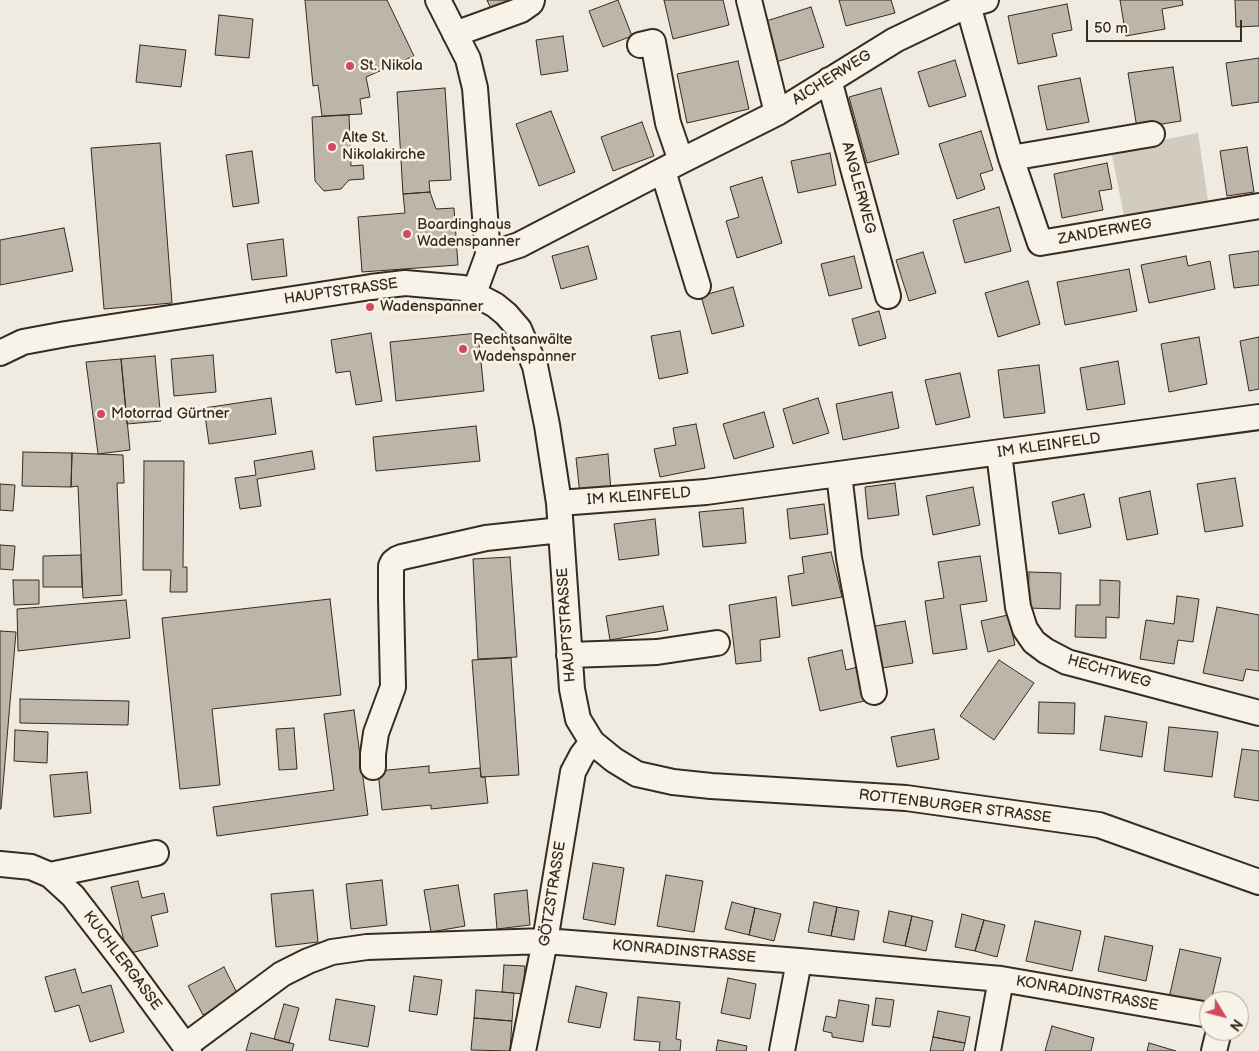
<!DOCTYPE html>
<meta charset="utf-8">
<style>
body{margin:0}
#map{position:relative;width:1259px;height:1051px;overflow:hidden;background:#efebe0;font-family:"Balsamiq Sans",sans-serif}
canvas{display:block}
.north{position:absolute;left:1199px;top:991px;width:50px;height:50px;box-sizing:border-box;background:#f7f3e8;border:1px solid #aca397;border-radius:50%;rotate:127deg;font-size:14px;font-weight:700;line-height:20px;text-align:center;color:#3b2a1e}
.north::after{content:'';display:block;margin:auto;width:18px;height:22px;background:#d1495b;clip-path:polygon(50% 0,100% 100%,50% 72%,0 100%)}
.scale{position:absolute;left:1086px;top:20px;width:156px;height:22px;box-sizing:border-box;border:2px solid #3b2a1e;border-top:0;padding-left:6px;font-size:15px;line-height:18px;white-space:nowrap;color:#3b2a1e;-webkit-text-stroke:4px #f7f3e8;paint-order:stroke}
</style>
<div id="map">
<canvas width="1259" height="1051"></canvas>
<div class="north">N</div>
<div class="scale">50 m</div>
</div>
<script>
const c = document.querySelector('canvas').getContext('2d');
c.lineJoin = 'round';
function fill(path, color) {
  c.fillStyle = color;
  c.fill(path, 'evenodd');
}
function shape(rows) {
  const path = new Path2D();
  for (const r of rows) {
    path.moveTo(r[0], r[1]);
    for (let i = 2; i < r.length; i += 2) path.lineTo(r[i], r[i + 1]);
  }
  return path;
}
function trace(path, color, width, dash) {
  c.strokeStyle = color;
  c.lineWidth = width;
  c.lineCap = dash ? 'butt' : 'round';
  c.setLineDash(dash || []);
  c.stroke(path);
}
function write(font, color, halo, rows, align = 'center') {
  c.font = font + ' "Balsamiq Sans",sans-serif';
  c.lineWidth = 5;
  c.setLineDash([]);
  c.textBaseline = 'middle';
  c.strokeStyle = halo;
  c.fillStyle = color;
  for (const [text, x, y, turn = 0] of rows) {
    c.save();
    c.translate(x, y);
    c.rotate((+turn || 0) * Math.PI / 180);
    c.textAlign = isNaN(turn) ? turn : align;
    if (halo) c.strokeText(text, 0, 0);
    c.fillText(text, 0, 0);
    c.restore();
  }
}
fill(shape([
 [1198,133,1209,208,1125,221,1111,150]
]), '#d1cbc0');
const building = shape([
 [305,0,387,0,414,56,366,77,370,97,360,99,362,114,322,116,318,85,313,86,305,0],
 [487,0,529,0,494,16,487,0],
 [618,0,632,36,603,47,589,11,618,0],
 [664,0,723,0,729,25,673,39,664,0],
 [839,0,891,0,895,13,846,26,839,0],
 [1120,0,1182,0,1183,5,1162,9,1165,29,1126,36,1120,0],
 [1235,0,1259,0,1259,26,1236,27,1235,0],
 [1067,4,1072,30,1052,34,1057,56,1018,64,1008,16,1067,4],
 [811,7,824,47,776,62,763,22,811,7],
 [219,15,253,19,249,58,215,55,219,15],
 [563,36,568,71,541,75,536,40,563,36],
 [140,45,186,50,181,87,136,82,140,45],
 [1259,58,1259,102,1232,106,1226,63,1259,58],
 [955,60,966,96,929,107,918,72,955,60],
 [738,61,749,109,687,123,677,74,738,61],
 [1173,67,1181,121,1137,128,1128,73,1173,67],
 [1080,78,1089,122,1047,130,1038,86,1080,78],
 [445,88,451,180,429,181,430,192,403,194,397,92,445,88],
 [881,88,899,154,867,163,849,97,881,88],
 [551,111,575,172,539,186,516,124,551,111],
 [349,115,351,166,363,165,364,179,349,180,341,189,324,191,315,181,312,117,349,115],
 [642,122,654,156,613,171,601,137,642,122],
 [981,131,993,170,980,174,985,189,957,199,939,144,981,131],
 [160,143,172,303,104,309,91,148,160,143],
 [1247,147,1254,192,1227,196,1220,151,1247,147],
 [252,151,259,203,233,207,226,155,252,151],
 [830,153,836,185,798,193,791,161,830,153],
 [1107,163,1112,189,1099,191,1103,210,1062,218,1054,174,1107,163],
 [762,177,782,243,737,258,726,221,739,217,730,187,762,177],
 [430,192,436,209,454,208,458,265,362,272,358,217,405,213,403,194,430,192],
 [999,207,1011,251,965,263,953,220,999,207],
 [64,228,73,271,0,285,0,240,64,228],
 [283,239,287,276,252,280,247,244,283,239],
 [588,246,597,279,561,289,552,256,588,246],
 [1259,251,1259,285,1234,288,1229,255,1259,251],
 [923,252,936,293,909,301,896,260,923,252],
 [854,256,862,288,829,296,821,264,854,256],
 [1186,256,1188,266,1210,261,1215,289,1149,303,1141,265,1186,256],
 [1129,269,1137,311,1065,325,1057,282,1129,269],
 [1028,281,1040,324,998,337,985,293,1028,281],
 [733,287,744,326,712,334,701,296,733,287],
 [879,311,886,338,859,346,852,319,879,311],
 [680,331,688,373,659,379,651,336,680,331],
 [371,333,382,401,356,405,350,371,336,373,331,340,371,333],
 [478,333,484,391,396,401,390,342,478,333],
 [1199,337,1207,384,1169,392,1161,344,1199,337],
 [1259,337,1259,389,1249,391,1240,341,1259,337],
 [213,355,216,392,174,396,171,359,213,355],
 [155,356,161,421,127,424,121,359,155,356],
 [121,359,130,450,98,454,86,362,121,359],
 [1118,361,1125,404,1087,410,1080,368,1118,361],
 [1039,365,1045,413,1004,418,998,370,1039,365],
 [960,373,970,417,936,425,925,380,960,373],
 [892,392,899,428,843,440,836,404,892,392],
 [271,398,276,434,209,444,204,408,271,398],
 [818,398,829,433,793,444,783,409,818,398],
 [764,412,774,447,734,459,723,424,764,412],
 [696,424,705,468,660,477,654,449,676,445,673,428,696,424],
 [476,426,480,461,376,471,373,437,476,426],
 [312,451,315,469,257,479,261,506,240,509,235,478,256,475,254,461,312,451],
 [23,452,72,453,71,487,22,486,23,452],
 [72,453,123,455,124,483,117,483,122,595,83,598,78,486,71,487,72,453],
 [608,454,611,491,580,494,576,458,608,454],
 [144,461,184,461,183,567,187,567,187,592,170,592,171,570,143,570,144,461],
 [1235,478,1243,526,1205,532,1197,484,1235,478],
 [895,483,899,515,868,519,865,487,895,483],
 [0,484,15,485,13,511,0,510,0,484],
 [973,487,980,525,933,535,926,496,973,487],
 [1150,491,1158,534,1127,540,1119,498,1150,491],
 [1084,494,1091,527,1059,534,1052,502,1084,494],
 [824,504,828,534,790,539,787,509,824,504],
 [743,508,746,543,703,547,699,512,743,508],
 [655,519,659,555,619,560,614,524,655,519],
 [0,545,15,546,13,570,0,569,0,545],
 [831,552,842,597,792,606,788,576,804,573,802,557,831,552],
 [81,555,82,587,43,587,43,556,81,555],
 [980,556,987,601,960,605,967,649,933,654,925,601,944,598,938,562,980,556],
 [510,557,517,657,478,659,473,559,510,557],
 [1029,572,1061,573,1060,609,1028,608,1029,572],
 [13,580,39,580,39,604,14,605,13,580],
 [1100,580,1120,581,1119,618,1106,617,1106,638,1075,637,1076,605,1100,605,1100,580],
 [1177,596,1199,599,1193,642,1178,640,1174,664,1140,659,1146,620,1174,624,1177,596],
 [776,597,780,637,760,640,761,661,736,664,729,605,776,597],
 [330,599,341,695,212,709,220,785,180,789,162,618,330,599],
 [126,600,130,638,18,651,17,609,126,600],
 [663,606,668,630,610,640,606,616,663,606],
 [1217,607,1259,615,1259,671,1246,669,1243,681,1203,673,1217,607],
 [1008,615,1015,645,988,652,981,621,1008,615],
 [905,621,913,663,882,668,875,626,905,621],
 [0,631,16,632,1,809,0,809,0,631],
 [842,650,846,670,861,666,869,700,820,711,808,658,842,650],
 [511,658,519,775,481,777,472,660,511,658],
 [999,660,1034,683,994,740,960,716,999,660],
 [20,699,129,701,128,725,20,723,20,699],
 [1039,702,1075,703,1074,734,1038,733,1039,702],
 [354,710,368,815,217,836,213,807,334,790,324,714,354,710],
 [1105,716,1147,722,1142,757,1100,750,1105,716],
 [1169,727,1218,732,1212,777,1164,771,1169,727],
 [294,728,297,769,279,770,276,729,294,728],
 [934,729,939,759,897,767,891,737,934,729],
 [15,730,48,732,47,763,14,761,15,730],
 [1242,749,1259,751,1259,801,1234,797,1242,749],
 [429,766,429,773,480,768,481,777,485,777,488,803,431,809,431,805,382,810,378,771,429,766],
 [87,772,91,813,54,817,50,775,87,772],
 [593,863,624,868,615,925,583,919,593,863],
 [666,875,703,881,694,932,657,926,666,875],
 [382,880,387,925,351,929,346,884,382,880],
 [138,881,142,898,164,893,168,912,151,916,158,946,127,954,111,887,138,881],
 [458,885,465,926,431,932,424,890,458,885],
 [313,890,318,942,276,947,271,894,313,890],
 [527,890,530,925,497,929,494,894,527,890],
 [732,902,755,908,749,935,725,929,732,902],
 [814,902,837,907,831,936,808,932,814,902],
 [837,907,859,911,854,940,831,936,837,907],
 [755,908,781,914,774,941,749,935,755,908],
 [889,911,912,916,905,946,883,942,889,911],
 [962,914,984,920,975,951,955,947,962,914],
 [912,916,933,921,926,951,905,946,912,916],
 [984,920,1005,925,997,957,975,951,984,920],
 [1035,921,1081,931,1072,971,1026,961,1035,921],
 [1105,936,1153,946,1146,981,1098,971,1105,936],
 [1180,949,1221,958,1211,1001,1209,1001,1209,1007,1169,998,1180,949],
 [504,965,525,966,523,994,502,992,504,965],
 [224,967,239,997,203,1015,188,986,224,967],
 [75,969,82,993,111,985,124,1032,90,1042,79,1005,55,1012,45,977,75,969],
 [414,976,442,980,437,1015,409,1011,414,976],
 [728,978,756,984,750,1019,721,1013,728,978],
 [576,986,607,993,600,1028,568,1022,576,986],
 [476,990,514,993,512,1021,474,1018,476,990],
 [638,997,680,1002,676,1039,681,1040,680,1051,659,1051,660,1042,634,1040,638,997],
 [876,998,894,1000,890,1027,872,1025,876,998],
 [336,999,375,1006,368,1047,329,1040,336,999],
 [839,1000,869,1005,863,1042,832,1037,832,1033,823,1031,826,1016,836,1018,839,1000],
 [284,1004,299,1008,289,1043,274,1039,284,1004],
 [938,1011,970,1017,965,1043,933,1037,938,1011],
 [474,1018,512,1021,510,1051,471,1050,474,1018],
 [1052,1026,1094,1038,1091,1051,1045,1051,1052,1026],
 [251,1033,294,1044,292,1051,246,1051,251,1033],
 [933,1037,965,1043,963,1051,930,1051,933,1037],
 [718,1040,747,1046,746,1051,716,1051,718,1040],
 [1149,1043,1176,1051,1147,1051,1149,1043]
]);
fill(building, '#bdb5aa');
trace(building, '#3b2a1e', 1);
const minor = shape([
 [438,0,468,59,475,88,488,255,474,293],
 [749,0,777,113],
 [968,5,1011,158,1040,243,1259,206],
 [455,34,521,10,531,3,532,0],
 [640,45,653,42,668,123,681,161],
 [829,80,888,296],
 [1011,158,1152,134],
 [663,171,698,286],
 [488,255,519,245,681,161,777,113,895,40,968,5,986,0],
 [0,353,23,342,66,334,371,287,405,283,463,288,495,305,506,314,519,329,535,366,547,425,559,503,572,689,578,719,592,742,614,760,637,774,673,782,711,786,906,798,1099,825,1259,882],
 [999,453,1018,607,1025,629,1034,642,1046,651,1067,662,1259,713],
 [839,474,849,558,874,692],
 [559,503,706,492,1259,417],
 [569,655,657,652,717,643],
 [373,767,373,754,376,733,393,687,391,598,391,566,393,562,397,559,402,557,486,538,561,530],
 [0,864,31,867,50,875,156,853],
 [50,875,73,896,126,965,189,1051],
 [185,1046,282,974,308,961,332,952,367,947,545,941,799,961,1001,979,1209,1015],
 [523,1051,545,941,573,772,582,755,592,742],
 [782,1051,799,961],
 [988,1051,1001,979],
 [1214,1051,1219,1031]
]);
trace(minor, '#3b2a1e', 28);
trace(minor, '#f7f3e8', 24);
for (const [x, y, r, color] of [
 [350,66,5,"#d1495b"],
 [332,147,5,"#d1495b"],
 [407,234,5,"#d1495b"],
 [370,307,5,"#d1495b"],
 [463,349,5,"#d1495b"],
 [101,414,5,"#d1495b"]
]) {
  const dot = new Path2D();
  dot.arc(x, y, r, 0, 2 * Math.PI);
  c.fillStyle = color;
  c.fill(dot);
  trace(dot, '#f7f3e8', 2);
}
write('15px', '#3b2a1e', '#f7f3e8', [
 ["St. Nikola",360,66],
 ["Alte St.",342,138],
 ["Nikolakirche",342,155],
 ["Boardinghaus",417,225],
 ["Wadenspanner",417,242],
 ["Wadenspanner",380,307],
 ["Rechtsanwälte",473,340],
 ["Wadenspanner",473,357],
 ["Motorrad Gürtner",111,414]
], 'left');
write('15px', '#3b2a1e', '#f7f3e8', [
 ["AICHERWEG",832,78,-32],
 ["ANGLERWEG",858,188,75],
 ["ZANDERWEG",1105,232,-10],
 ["HAUPTSTRASSE",341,292,-8],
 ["IM KLEINFELD",1049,446,-8],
 ["IM KLEINFELD",639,497,-4],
 ["HAUPTSTRASSE",567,625,-94],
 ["HECHTWEG",1109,672,16],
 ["ROTTENBURGER STRASSE",955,807,7],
 ["GÖTZSTRASSE",553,894,-81],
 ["KONRADINSTRASSE",684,952,5],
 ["KUCHLERGASSE",122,961,53],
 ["KONRADINSTRASSE",1087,994,10]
]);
</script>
